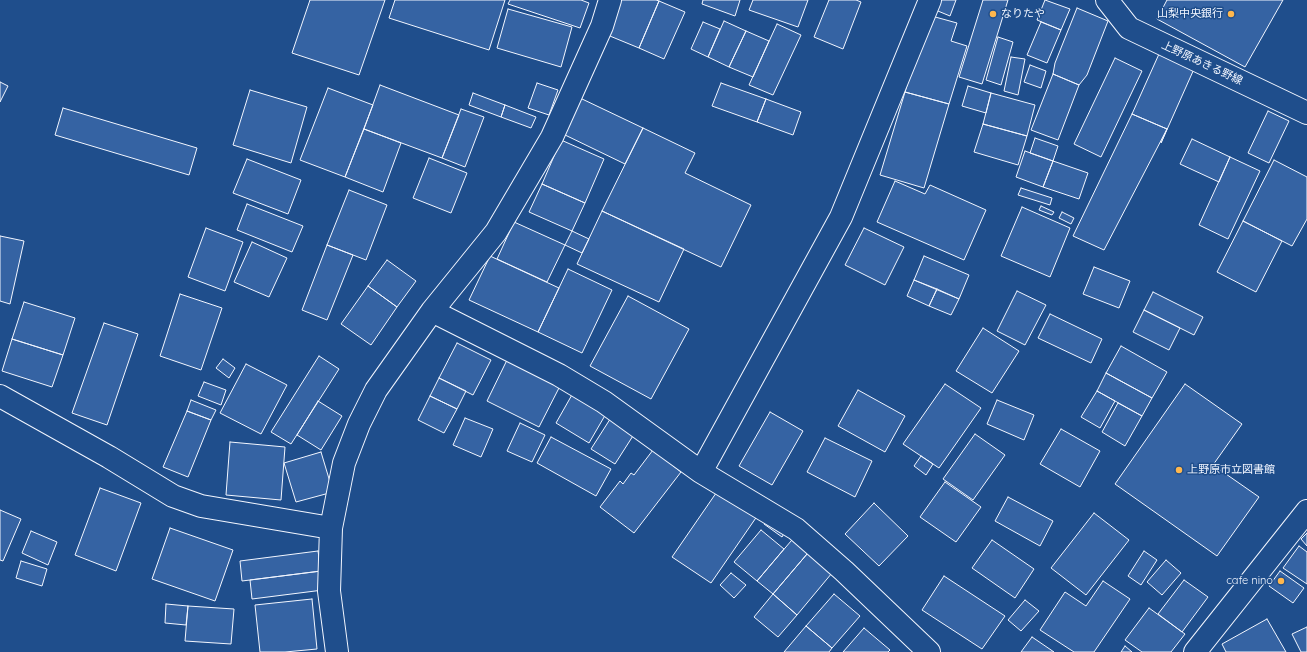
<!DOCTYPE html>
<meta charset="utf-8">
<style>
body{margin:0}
canvas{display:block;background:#1f4e8c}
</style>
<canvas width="1307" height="652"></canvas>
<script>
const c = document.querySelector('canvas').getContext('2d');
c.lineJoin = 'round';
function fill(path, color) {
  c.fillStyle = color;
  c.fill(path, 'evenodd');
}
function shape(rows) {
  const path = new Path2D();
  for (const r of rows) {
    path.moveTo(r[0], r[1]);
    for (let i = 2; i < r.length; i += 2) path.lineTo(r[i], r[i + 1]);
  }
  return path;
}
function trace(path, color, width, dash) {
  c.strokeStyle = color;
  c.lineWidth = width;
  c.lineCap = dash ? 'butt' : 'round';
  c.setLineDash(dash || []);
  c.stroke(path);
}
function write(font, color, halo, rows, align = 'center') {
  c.font = font + ' Quicksand,"Noto Sans JP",sans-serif';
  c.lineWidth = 3;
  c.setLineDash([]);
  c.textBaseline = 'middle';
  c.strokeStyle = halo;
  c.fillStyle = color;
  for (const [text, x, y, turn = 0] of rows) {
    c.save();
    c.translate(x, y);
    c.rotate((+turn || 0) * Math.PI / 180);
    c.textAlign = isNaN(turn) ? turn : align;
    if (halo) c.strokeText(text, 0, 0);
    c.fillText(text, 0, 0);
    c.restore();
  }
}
const building = shape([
 [310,0,385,0,359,75,292,53,310,0],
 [395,0,505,0,489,50,389,18,395,0],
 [510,0,581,0,589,3,580,28,508,4,510,0],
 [620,0,656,0,659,1,639,48,605,34,620,0],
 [703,0,740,0,735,16,702,4,703,0],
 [753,0,808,0,798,27,749,10,753,0],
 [829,0,856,0,861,2,843,49,814,37,829,0],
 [936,0,956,0,950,16,933,9,936,0],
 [983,0,1008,0,982,84,959,77,983,0],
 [1045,0,1070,9,1061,30,1037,20,1045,0],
 [1167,0,1283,0,1245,67,1157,19,1167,0],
 [659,1,685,12,664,59,639,48,659,1],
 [1077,8,1108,21,1087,75,1079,85,1053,74,1055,63,1077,8],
 [508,9,572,27,561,67,497,48,508,9],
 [928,15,957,23,951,41,967,46,949,104,905,92,928,15],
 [724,21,746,31,729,67,708,57,724,21],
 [703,22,720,29,708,57,691,49,703,22],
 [1041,22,1061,30,1047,63,1027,55,1041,22],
 [777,24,801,35,773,95,749,85,777,24],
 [746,31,769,41,753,77,729,67,746,31],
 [998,37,1013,42,1001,85,986,80,998,37],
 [1159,54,1194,69,1161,143,1167,129,1132,114,1159,54],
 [1011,57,1025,59,1018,95,1004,91,1011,57],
 [1115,58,1142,71,1101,157,1074,144,1115,58],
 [1030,65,1046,71,1041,88,1024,82,1030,65],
 [1053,74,1079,85,1058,140,1031,130,1053,74],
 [0,82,8,86,0,102,0,82],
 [537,83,558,90,549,115,528,108,537,83],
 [721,83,766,99,757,122,712,106,721,83],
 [380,85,459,115,442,158,364,129,380,85],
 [968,86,991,93,986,113,962,106,968,86],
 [328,88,373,105,345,177,300,160,328,88],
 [250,90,307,107,291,163,233,145,250,90],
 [905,92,949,104,924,188,880,175,905,92],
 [473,93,505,105,501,117,469,105,473,93],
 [991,93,1035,105,1027,136,983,124,991,93],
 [580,98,643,128,625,164,563,134,580,98],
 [766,99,801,112,793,135,757,122,766,99],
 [505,105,536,117,531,128,501,117,505,105],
 [63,108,197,148,189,175,55,135,63,108],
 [461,109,484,117,465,167,442,158,461,109],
 [1268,111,1289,121,1269,163,1248,153,1268,111],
 [1132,114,1167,129,1104,250,1073,236,1132,114],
 [983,124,1027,136,1018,165,974,152,983,124],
 [643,128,695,153,685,173,751,205,721,267,602,211,643,128],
 [364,129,401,143,383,192,345,177,364,129],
 [1035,138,1058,146,1053,161,1030,153,1035,138],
 [1192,139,1230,157,1219,182,1180,164,1192,139],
 [561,140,604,159,585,203,542,184,561,140],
 [1025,151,1053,161,1043,187,1016,177,1025,151],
 [1230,157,1260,171,1228,239,1199,225,1230,157],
 [429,158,467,173,451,213,413,198,429,158],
 [247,159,301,180,288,214,233,193,247,159],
 [1274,160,1307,177,1307,219,1292,246,1243,221,1274,160],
 [1053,161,1088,173,1079,199,1043,187,1053,161],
 [895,181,925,194,930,185,986,210,964,260,877,222,895,181],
 [542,184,585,203,572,231,529,212,542,184],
 [1021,188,1052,198,1050,205,1018,195,1021,188],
 [349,190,387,205,366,260,327,245,349,190],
 [247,204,303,226,292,252,237,230,247,204],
 [1041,206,1054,212,1052,215,1039,210,1041,206],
 [1022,207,1070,228,1050,277,1001,256,1022,207],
 [602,211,684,249,659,302,577,264,602,211],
 [1062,212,1074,218,1071,224,1059,218,1062,212],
 [1243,221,1282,241,1256,292,1217,272,1243,221],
 [514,222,565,245,547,282,497,259,514,222],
 [206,228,243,242,225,291,188,277,206,228],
 [864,228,904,247,885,285,845,265,864,228],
 [572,231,589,239,582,253,565,245,572,231],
 [0,236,24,241,10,304,0,301,0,236],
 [252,242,287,258,269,297,234,282,252,242],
 [327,245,353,255,327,320,302,310,327,245],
 [490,256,559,288,538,332,469,300,490,256],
 [924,256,969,275,959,299,914,280,924,256],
 [387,260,416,281,397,307,368,286,387,260],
 [1094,267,1130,281,1119,308,1083,294,1094,267],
 [568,269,612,290,582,353,538,332,568,269],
 [914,280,937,289,929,306,907,296,914,280],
 [368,286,397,307,371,345,341,324,368,286],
 [937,289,959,299,951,315,929,306,937,289],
 [1017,291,1046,305,1025,345,997,331,1017,291],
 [1153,292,1203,317,1194,335,1144,310,1153,292],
 [180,294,222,308,201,370,160,356,180,294],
 [628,296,689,329,651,399,590,366,628,296],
 [24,302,75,318,63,355,12,339,24,302],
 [1144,310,1180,328,1169,350,1133,332,1144,310],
 [1050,314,1102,339,1091,363,1038,338,1050,314],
 [104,323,138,334,107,425,72,413,104,323],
 [983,328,1019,351,992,393,956,371,983,328],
 [12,339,63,355,52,387,2,371,12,339],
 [457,343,491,360,473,395,439,378,457,343],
 [1121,346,1167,372,1152,398,1106,373,1121,346],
 [319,356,339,369,291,444,271,432,319,356],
 [223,359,235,368,229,378,216,368,223,359],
 [507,360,560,386,539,427,487,401,507,360],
 [246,364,287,385,261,434,220,413,246,364],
 [1106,373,1152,398,1142,416,1097,391,1106,373],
 [439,378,466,391,457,409,430,396,439,378],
 [204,382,226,390,221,405,198,396,204,382],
 [945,384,981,408,939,468,903,444,945,384],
 [1185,384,1242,424,1213,465,1259,497,1217,556,1115,484,1185,384],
 [858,390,905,416,885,452,838,426,858,390],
 [1097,391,1115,401,1100,428,1081,417,1097,391],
 [573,393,607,412,589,443,556,423,573,393],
 [430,396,457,409,444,433,418,420,430,396],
 [191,400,216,410,211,420,187,411,191,400],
 [997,400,1034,415,1024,440,987,424,997,400],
 [318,401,342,416,321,450,297,435,318,401],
 [1118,403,1142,416,1125,446,1102,432,1118,403],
 [187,411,211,420,188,477,163,467,187,411],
 [770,412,803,431,772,485,739,466,770,412],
 [614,413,638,428,615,464,591,449,614,413],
 [465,418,493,429,481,457,453,445,465,418],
 [520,423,545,435,532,462,507,451,520,423],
 [1061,429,1100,451,1080,487,1040,464,1061,429],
 [975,434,1005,455,973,500,943,479,975,434],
 [551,437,611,469,596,496,537,463,551,437],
 [825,438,872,461,855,497,807,472,825,438],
 [230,442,285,447,281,500,226,495,230,442],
 [653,450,681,472,634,533,600,507,620,481,623,484,631,473,634,475,653,450],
 [321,452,333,492,296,502,284,463,321,452],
 [921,456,933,464,926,475,914,466,921,456],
 [945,482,981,507,956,542,920,517,945,482],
 [723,483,762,509,711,583,672,557,723,483],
 [100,488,141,503,116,571,75,555,100,488],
 [1008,497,1053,521,1040,546,995,521,1008,497],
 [874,503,908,536,879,566,845,534,874,503],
 [0,510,21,519,3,561,0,560,0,510],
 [772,513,789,525,782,537,764,524,772,513],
 [1094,513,1129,540,1086,595,1051,568,1094,513],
 [170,528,233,550,215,601,152,579,170,528],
 [761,530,784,549,757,581,734,562,761,530],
 [31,531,57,542,48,565,22,553,31,531],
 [1307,533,1307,546,1301,539,1307,533],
 [797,534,813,547,773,594,757,581,797,534],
 [992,540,1034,569,1015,598,972,568,992,540],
 [1299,546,1307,552,1307,584,1283,568,1299,546],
 [813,547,837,567,797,615,773,594,813,547],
 [318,551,321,571,242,581,240,561,318,551],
 [1144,551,1157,560,1141,585,1128,576,1144,551],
 [1166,560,1181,573,1162,595,1147,582,1166,560],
 [21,561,47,569,42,586,16,578,21,561],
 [321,571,323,590,252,599,250,580,321,571],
 [1280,571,1304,588,1293,603,1269,586,1280,571],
 [731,573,746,585,734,598,720,585,731,573],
 [944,576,1005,616,982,649,922,610,944,576],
 [1184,580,1208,597,1182,632,1158,614,1184,580],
 [1103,581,1130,599,1094,652,1074,652,1040,630,1065,592,1086,606,1103,581],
 [773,594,797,615,778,637,754,617,773,594],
 [834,594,860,616,832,648,806,626,834,594],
 [312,599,317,649,285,652,260,652,255,605,312,599],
 [1025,600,1039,611,1021,631,1008,620,1025,600],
 [166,604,188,606,186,625,165,623,166,604],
 [188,606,234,609,231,644,185,641,188,606],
 [1149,608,1185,634,1171,652,1142,652,1125,640,1149,608],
 [1267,619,1286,652,1226,652,1222,644,1267,619],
 [806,626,832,648,829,652,784,652,806,626],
 [1307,627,1307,652,1301,652,1292,634,1307,627],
 [864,628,890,650,888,652,843,652,864,628],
 [1032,637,1054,652,1021,652,1032,637],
 [1125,646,1132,652,1121,652,1125,646]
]);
fill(building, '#3563a3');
trace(building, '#f2f6ff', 1);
const minor = shape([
 [432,311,559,375,604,402,701,472,796,529,844,571,929,652],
 [0,396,109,457,173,496,201,506,331,528],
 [701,472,841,217,930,0],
 [337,652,329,591,331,528,344,463,359,424,376,390,432,311,496,232,552,137,602,26,610,0],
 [1195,652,1307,511]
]);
const primary = shape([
 [1107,0,1129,28,1307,113]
]);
trace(minor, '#f2f6ff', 24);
trace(primary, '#f2f6ff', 24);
trace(minor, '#1f4e8c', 22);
trace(primary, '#1f4e8c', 22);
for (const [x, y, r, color] of [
 [993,14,4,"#ffb74d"],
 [1231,14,4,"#ffb74d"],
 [1179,470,4,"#ffb74d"],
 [1281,581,4,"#ffb74d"]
]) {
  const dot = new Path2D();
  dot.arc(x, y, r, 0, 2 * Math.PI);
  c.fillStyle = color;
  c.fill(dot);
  trace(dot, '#1f4e8c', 1.5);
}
write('11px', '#f2f6ff', '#1f4e8c', [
 ["なりたや",1001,14],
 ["山梨中央銀行",1223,14,"right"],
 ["上野原市立図書館",1187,470],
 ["cafe nino",1273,581,"right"]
], 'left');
write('11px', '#f2f6ff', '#1f4e8c', [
 ["上野原あきる野線",1202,63,25]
]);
</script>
